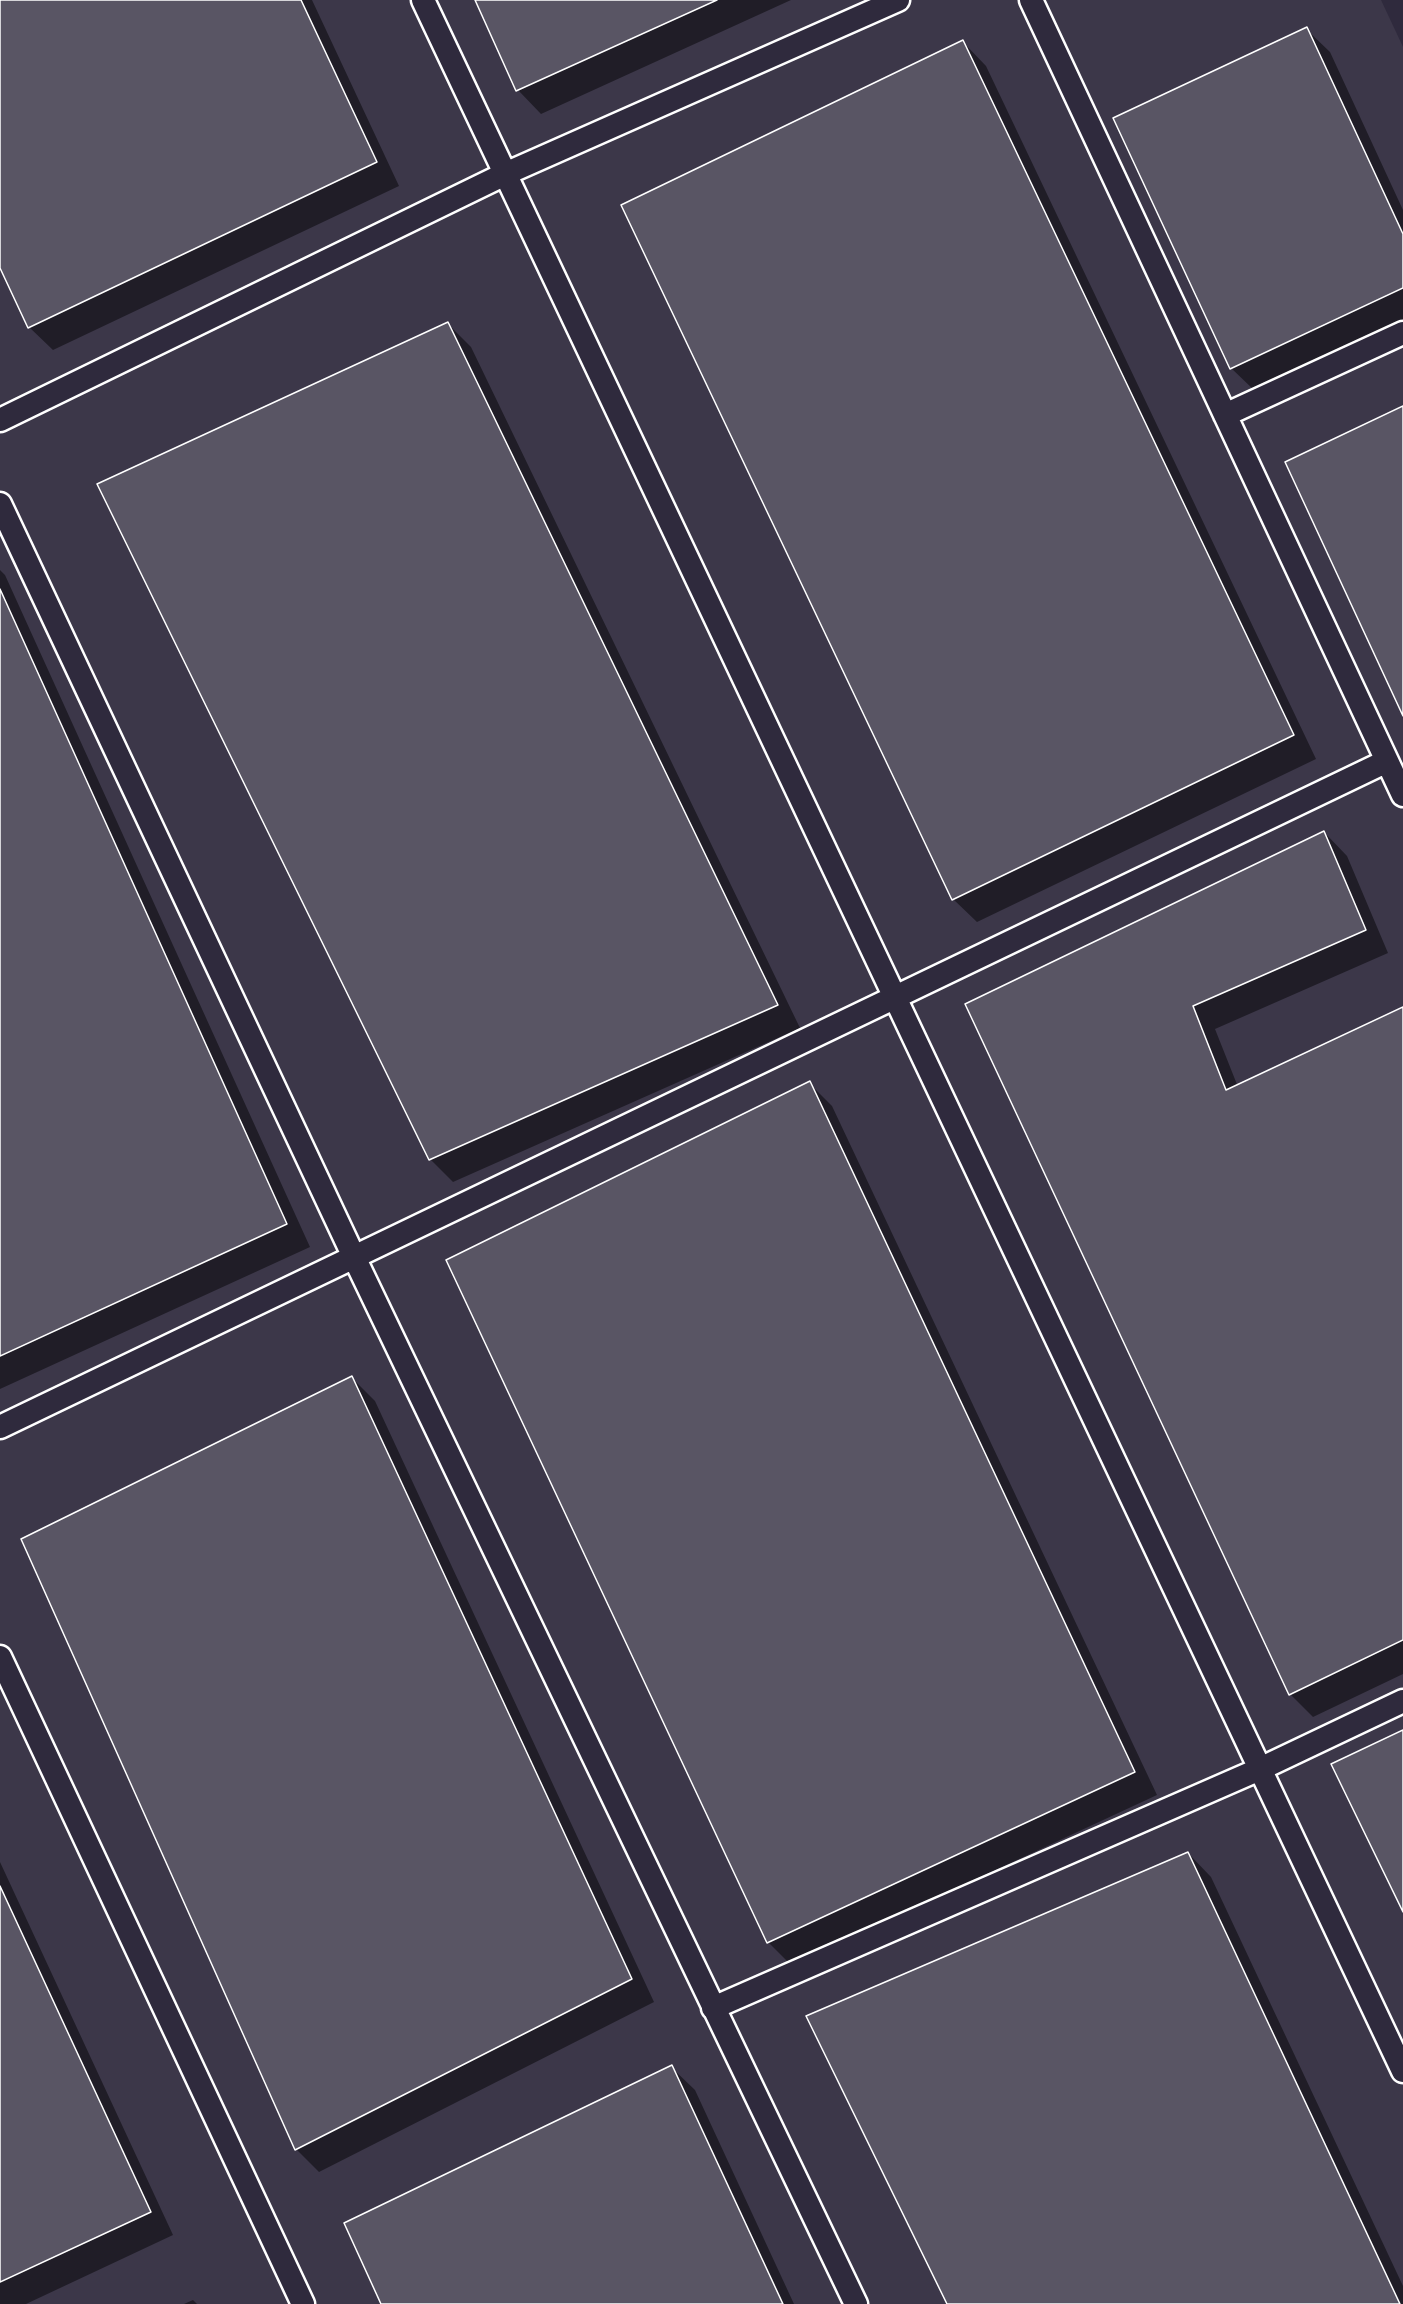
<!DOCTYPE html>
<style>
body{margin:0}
canvas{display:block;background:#2f2a3d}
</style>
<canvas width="1403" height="2304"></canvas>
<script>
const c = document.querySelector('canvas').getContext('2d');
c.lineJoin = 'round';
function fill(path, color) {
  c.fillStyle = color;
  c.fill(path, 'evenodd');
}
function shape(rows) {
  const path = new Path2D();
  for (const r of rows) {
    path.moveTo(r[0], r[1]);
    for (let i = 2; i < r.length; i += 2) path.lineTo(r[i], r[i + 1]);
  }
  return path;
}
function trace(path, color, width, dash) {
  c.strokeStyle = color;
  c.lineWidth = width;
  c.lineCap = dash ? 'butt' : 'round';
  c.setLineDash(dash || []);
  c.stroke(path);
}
fill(shape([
 [0,0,1381,0,1403,47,1403,2304,0,2304]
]), '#3c3749');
fill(shape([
 [0,0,312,0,399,186,53,350,29,327,0,264],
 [477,0,791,0,541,114,518,90],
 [1306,29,1330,52,1403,210,1403,322,1255,391,1231,368],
 [963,42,986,66,1316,759,977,922,953,899],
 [448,324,471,347,800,1028,453,1182,430,1159],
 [0,570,5,575,310,1247,0,1389],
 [1324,832,1347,856,1388,953,1215,1029,1238,1087,1403,1009,1403,1674,1313,1717,1290,1694,967,1005],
 [809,1083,832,1106,1157,1795,791,1965,768,1942],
 [352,1378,375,1401,654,2002,319,2172,296,2149],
 [1188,1853,1211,1877,1403,2286,1403,2304,949,2304],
 [0,1862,173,2235,26,2304,0,2304],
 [671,2067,695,2090,794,2304,382,2304],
 [193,2300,197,2304,184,2304]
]), '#0007');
const building = shape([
 [0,0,301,0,377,162,28,328,0,268,0,0],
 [475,0,717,0,516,91,475,0],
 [1307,27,1403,234,1403,288,1230,369,1113,118,1307,27],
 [963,40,1294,735,952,900,621,205,963,40],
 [448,322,778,1005,429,1160,97,484,448,322],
 [1403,406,1403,716,1285,462,1403,406],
 [0,589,287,1224,0,1356,0,589],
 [1324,831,1366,930,1193,1006,1226,1090,1403,1007,1403,1640,1289,1695,965,1004,1324,831],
 [810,1081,1135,1772,767,1943,446,1260,810,1081],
 [352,1376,632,1979,295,2150,21,1539,352,1376],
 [1403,1730,1403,1912,1331,1764,1403,1730],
 [1188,1852,1400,2304,947,2304,806,2016,1188,1852],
 [0,1886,151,2212,0,2282,0,1886],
 [672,2065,783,2304,381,2304,344,2223,672,2065]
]);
fill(building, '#595564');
trace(building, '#fff', 1.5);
const service = shape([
 [423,0,1403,2071],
 [1031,0,1403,795],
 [1225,415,1403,333],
 [0,420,505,174,898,0],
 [0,504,354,1257,856,2304],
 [0,1427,1387,761],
 [0,1657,303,2304],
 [713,2008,1260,1769,1403,1701]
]);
trace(service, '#fff', 27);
trace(service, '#2f2a3d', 22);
</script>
